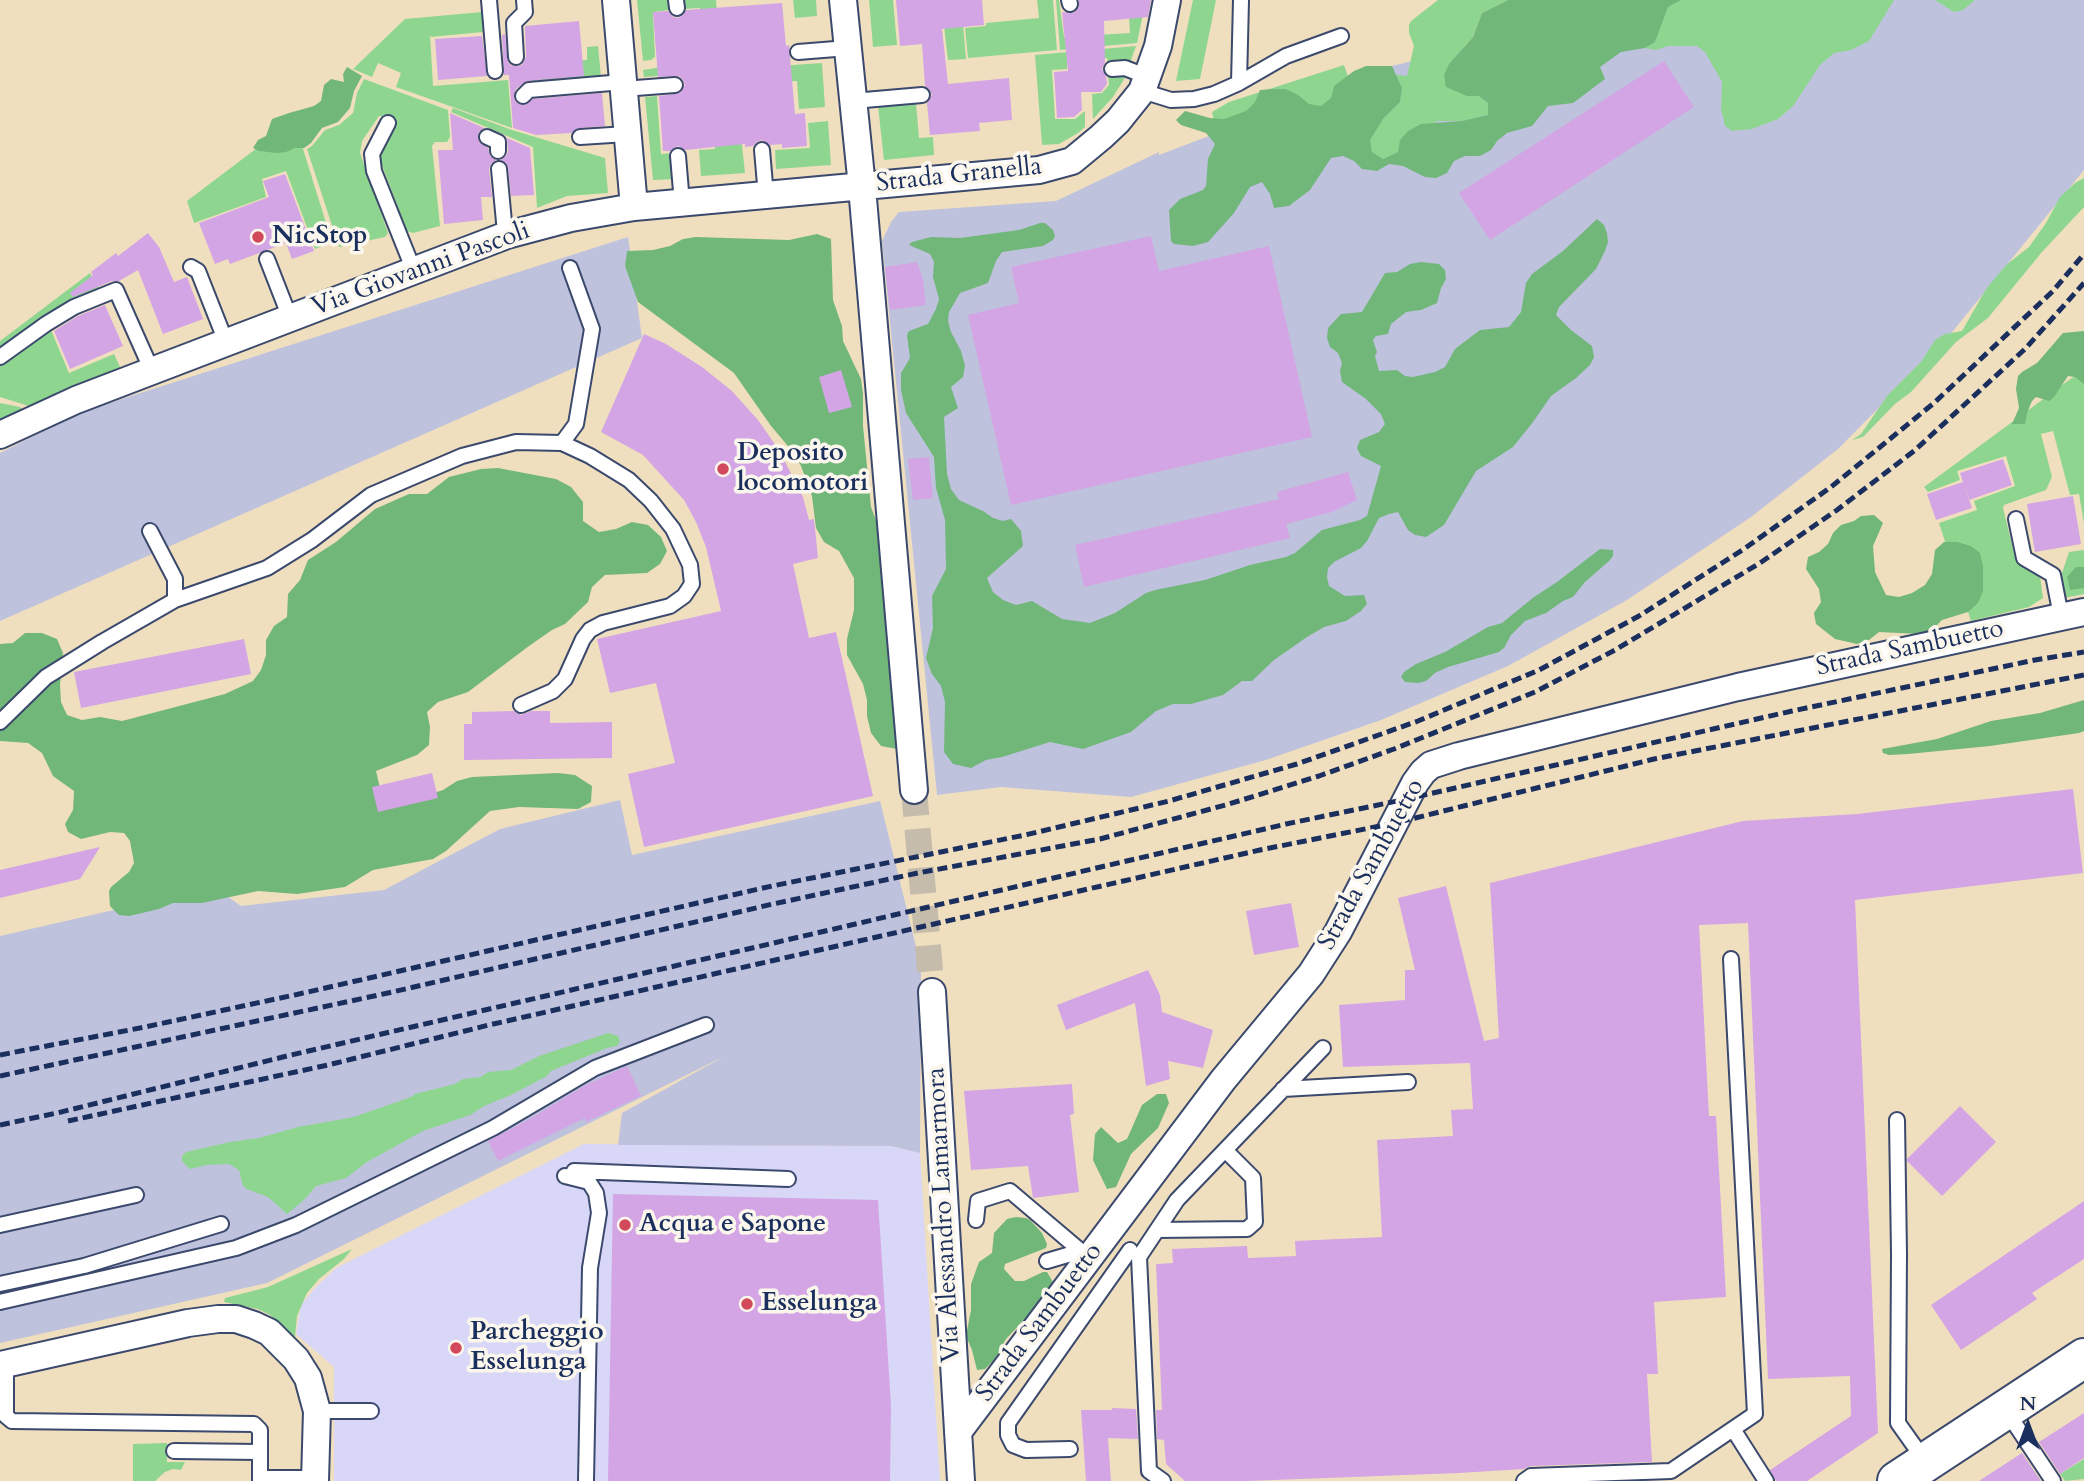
<!DOCTYPE html>
<style>
body{margin:0}
#map{position:relative;width:2084px;height:1481px;overflow:hidden;background:#f0dfbf;font-family:Cardo,serif}
canvas{display:block}
.north{position:absolute;left:1993px;top:1390px;width:70px;height:70px;-webkit-text-stroke:5px #fbf7ec;paint-order:stroke;rotate:0deg;font-size:19px;font-weight:700;line-height:28px;text-align:center;color:#1b2f5e}
.north::after{content:'';display:block;margin:auto;width:24px;height:32px;background:#1b2f5e;clip-path:polygon(50% 0,100% 100%,50% 72%,0 100%)}
</style>
<div id="map">
<canvas width="2084" height="1481"></canvas>
<div class="north">N</div>
</div>
<script>
const c = document.querySelector('canvas').getContext('2d');
c.lineJoin = 'round';
function fill(path, color) {
  c.fillStyle = color;
  c.fill(path, 'evenodd');
}
function shape(rows) {
  const path = new Path2D();
  for (const r of rows) {
    path.moveTo(r[0], r[1]);
    for (let i = 2; i < r.length; i += 2) path.lineTo(r[i], r[i + 1]);
  }
  return path;
}
function trace(path, color, width, dash) {
  c.strokeStyle = color;
  c.lineWidth = width;
  c.lineCap = dash ? 'butt' : 'round';
  c.setLineDash(dash || []);
  c.stroke(path);
}
function write(font, color, halo, rows, align = 'center') {
  c.font = font + ' Cardo,serif';
  c.lineWidth = 7;
  c.setLineDash([]);
  c.textBaseline = 'middle';
  c.strokeStyle = halo;
  c.fillStyle = color;
  for (const [text, x, y, turn = 0] of rows) {
    c.save();
    c.translate(x, y);
    c.rotate((+turn || 0) * Math.PI / 180);
    c.textAlign = isNaN(turn) ? turn : align;
    if (halo) c.strokeText(text, 0, 0);
    c.fillText(text, 0, 0);
    c.restore();
  }
}
fill(shape([
 [584,1144,891,1146,920,1153,940,1481,334,1481,334,1367,296,1334,301,1305,315,1288,336,1268]
]), '#d8d7f8');
fill(shape([
 [1594,0,2084,0,2084,170,1944,342,1838,449,1751,517,1627,600,1508,666,1381,720,1266,760,1131,797,1001,787,937,795,882,241,891,222,899,212,1056,201,1159,152,1159,155,1392,66,1549,27],
 [628,237,642,338,0,621,0,453,81,412],
 [620,800,632,855,880,801,921,967,920,1153,891,1146,618,1145,622,1113,725,1056,267,1283,0,1343,0,936,214,887,241,906,384,890,500,829]
]), '#bfc2dd');
fill(shape([
 [637,0,668,0,669,10,653,12,655,57,651,60,643,61],
 [682,0,716,0,721,61,705,72,644,77,643,70,656,68,669,58,703,55,700,8,683,9],
 [793,0,816,0,817,16,795,18],
 [869,0,893,0,897,45,873,47],
 [941,0,961,0,966,59,948,60],
 [1037,0,1053,0,1057,50,968,58,965,28,986,26,986,23,1039,18],
 [1056,0,1059,0,1064,37,1130,33,1128,0,1146,0,1137,43,1060,50],
 [1193,0,1216,0,1200,79,1176,81],
 [1438,0,1508,0,1482,13,1473,37,1449,64,1467,96,1479,96,1488,103,1488,115,1462,121,1437,121,1398,152,1383,159,1372,152,1369,140,1383,119,1400,102,1402,88,1396,75,1407,76,1414,46,1409,33,1409,25,1411,21],
 [1681,0,1894,0,1869,41,1851,50,1834,53,1820,65,1793,106,1778,119,1752,129,1732,131,1725,126,1721,109,1722,82,1705,52,1697,46,1668,46,1656,50,1645,48,1655,42,1668,6],
 [1935,0,1975,0,1963,10,1954,12],
 [482,12,483,32,431,37,430,34,433,86,508,80,512,128,396,87,401,73,378,63,372,77,353,69,405,19],
 [598,46,601,77,531,82,530,65,587,60,587,47],
 [1136,46,1130,63,1108,64,1107,58,1067,60,1067,69,1052,70,1055,119,1075,119,1085,111,1085,127,1078,133,1059,144,1042,145,1035,55],
 [822,63,825,107,799,109,797,81,751,84,750,68],
 [1344,65,1356,100,1217,135,1212,112,1229,102],
 [1108,74,1126,76,1113,97,1093,119,1092,94,1102,93,1109,85],
 [364,79,448,110,450,137,447,142,435,142,432,146,440,226,413,233,407,231,380,160,380,152,396,125,387,117,379,116,362,141,360,153,388,233,385,237,339,247,307,149,312,146,325,130,339,125,353,113,357,93],
 [735,79,745,173,701,176,699,150,715,149,711,95],
 [657,96,661,154,676,153,678,179,653,180,645,97],
 [916,103,919,138,933,137,934,155,884,160,878,106],
 [453,108,512,130,605,158,608,193,567,196,537,208,533,147,451,112],
 [294,120,332,242,315,249,286,171,262,179,266,197,194,223,187,201],
 [828,121,831,165,776,169,775,150,810,148,808,123],
 [2084,178,2084,207,2042,252,1988,318,1956,342,1911,392,1895,404,1863,437,1852,440,1861,434,1887,396,1921,362,1935,340,1945,334,1962,331,1986,289,2006,265,2029,247,2046,223,2060,197,2075,183],
 [90,273,99,288,71,301,0,350,0,341],
 [51,330,69,373,114,354,120,367,32,407,0,397,0,365],
 [2084,369,2084,523,2079,494,2070,495,2053,431,2041,434,2052,477,2046,490,2004,505,2003,508,2015,557,2023,566,2040,576,2043,598,2029,607,1971,621,1939,523,1977,510,1974,501,2015,486,2006,456,1957,471,1960,480,1928,492,1924,487],
 [0,403,20,407,24,411,0,419],
 [2084,550,2084,594,2064,598,2060,579,2069,552],
 [608,1033,618,1036,620,1041,617,1046,607,1048,551,1071,547,1076,511,1095,484,1106,470,1115,423,1131,367,1162,346,1178,316,1186,304,1200,287,1214,268,1197,247,1189,243,1186,239,1170,229,1164,207,1165,190,1169,182,1161,182,1156,186,1152,230,1142,259,1138,298,1127,354,1117,411,1097,415,1094,455,1084,463,1079,481,1077,488,1072,511,1070,539,1056],
 [352,1249,344,1259,319,1279,307,1293,297,1316,295,1337,270,1315,258,1309,224,1302,225,1298,268,1287],
 [167,1443,167,1462,185,1462,181,1470,173,1469,165,1472,155,1481,133,1481,133,1444],
 [2084,1459,2084,1479,2065,1481,2060,1474]
]), '#8ed690');
fill(shape([
 [1508,0,1681,0,1668,7,1655,42,1645,48,1621,52,1600,67,1605,79,1573,103,1548,106,1532,126,1507,133,1497,141,1491,150,1480,156,1465,156,1454,161,1447,173,1436,178,1425,177,1403,166,1389,164,1377,171,1362,169,1354,161,1343,156,1331,158,1310,190,1289,206,1274,208,1270,194,1262,182,1250,187,1234,213,1208,242,1193,246,1174,244,1171,241,1169,210,1180,199,1203,190,1206,186,1208,159,1215,144,1206,133,1181,125,1176,120,1185,111,1210,118,1224,119,1246,111,1255,102,1260,90,1273,89,1286,89,1298,95,1309,104,1321,106,1331,98,1334,86,1354,71,1366,66,1392,66,1402,88,1400,102,1383,119,1370,140,1372,152,1383,159,1398,152,1400,140,1408,131,1421,124,1462,121,1488,115,1488,103,1479,96,1467,96,1446,87,1444,75,1449,64,1473,37,1482,13],
 [347,67,362,76,354,91,350,108,338,122,322,128,311,143,304,148,295,148,286,152,277,153,259,151,253,148,258,140,266,136,272,119,289,113,314,106,321,101,324,85,331,79,344,82,343,74],
 [1597,219,1604,225,1607,233,1608,242,1605,251,1596,269,1559,307,1556,315,1571,330,1592,346,1594,357,1590,365,1576,378,1551,396,1533,422,1513,447,1476,471,1444,525,1426,537,1415,535,1408,530,1398,512,1389,514,1379,518,1367,541,1361,548,1334,562,1328,568,1327,577,1329,586,1345,596,1364,595,1367,604,1361,611,1346,621,1324,627,1307,637,1274,660,1252,681,1242,681,1223,695,1191,704,1173,704,1156,711,1131,732,1083,749,1050,742,1002,757,986,760,971,768,953,764,944,752,945,702,941,686,932,674,926,658,933,628,932,596,946,569,945,520,936,488,934,457,906,413,901,390,901,373,910,358,907,335,909,331,928,324,936,309,939,299,933,277,934,262,930,254,909,245,912,242,931,237,960,238,1019,230,1040,223,1045,223,1053,230,1055,236,1053,240,1043,246,1002,252,996,261,988,283,960,293,949,312,948,321,951,332,961,351,965,366,963,377,951,387,958,408,944,417,947,474,951,489,959,500,983,511,993,518,1003,521,1011,519,1021,531,1023,546,987,578,993,592,1003,600,1016,605,1032,601,1062,619,1090,623,1115,613,1146,593,1155,590,1205,580,1250,565,1286,557,1295,553,1322,530,1360,520,1367,516,1381,466,1361,456,1357,448,1360,440,1379,432,1385,424,1381,414,1366,399,1342,382,1340,371,1342,363,1338,353,1330,347,1327,338,1328,328,1341,314,1362,312,1385,273,1397,272,1410,264,1421,262,1439,264,1445,270,1446,279,1441,288,1437,303,1421,310,1406,312,1391,324,1388,334,1376,336,1373,340,1377,352,1375,356,1379,371,1397,370,1405,376,1413,377,1435,372,1445,367,1455,349,1480,330,1509,327,1521,312,1526,283,1532,274,1563,251],
 [817,234,831,239,833,300,842,326,843,341,861,379,863,394,863,426,871,507,881,533,883,548,888,645,902,707,905,735,897,749,881,746,871,733,867,716,867,700,863,684,847,655,847,639,854,610,854,578,839,551,824,542,816,528,812,496,801,466,793,452,771,426,734,373,638,302,625,266,627,251,653,250,670,246,683,239,696,237,789,240],
 [2084,331,2084,384,2075,377,2068,376,2054,397,2049,401,2036,397,2032,401,2027,413,2025,424,2012,424,2019,408,2016,389,2018,376,2022,372,2037,363,2063,333],
 [498,468,556,479,571,487,583,502,583,521,599,532,616,529,632,522,648,525,661,537,667,551,660,564,647,573,605,575,592,587,588,602,565,624,552,630,529,646,468,692,438,702,427,712,430,727,429,745,417,755,376,771,380,788,413,800,443,790,457,781,472,777,558,773,575,775,592,786,591,802,578,809,519,807,490,811,446,851,433,859,373,870,345,887,297,894,258,891,202,903,173,903,159,909,129,916,119,915,110,906,109,891,111,887,129,872,134,863,130,841,124,833,110,832,81,839,68,832,65,824,73,810,74,791,53,776,42,753,28,743,0,741,0,644,13,643,25,633,42,633,57,639,63,653,60,685,61,702,67,715,82,720,100,717,122,721,225,694,253,681,261,670,266,655,266,640,274,626,287,617,288,594,300,580,308,560,336,542,375,509,409,494,427,494,449,477,481,469],
 [1874,515,1883,523,1873,546,1875,572,1886,595,1899,597,1912,593,1925,585,1932,574,1935,550,1944,542,1957,542,1971,546,1980,553,1983,566,1983,591,1978,603,1968,612,1942,620,1933,629,1920,634,1879,632,1869,640,1857,644,1835,639,1816,624,1814,613,1821,602,1819,589,1806,569,1808,557,1819,552,1828,544,1833,533,1841,525,1854,521,1861,516],
 [1600,549,1613,550,1613,556,1609,561,1585,582,1573,597,1563,601,1546,613,1525,621,1511,635,1504,648,1499,652,1448,667,1435,673,1426,681,1418,683,1405,682,1401,677,1404,672,1416,664,1445,652,1488,627,1502,623,1534,597,1557,582],
 [2076,567,2084,567,2084,588,2070,590,2067,577],
 [2084,700,2084,731,2079,733,1990,746,1908,754,1889,755,1883,753,1882,749,1937,739,1991,721,2040,713],
 [1157,1094,1166,1094,1169,1103,1158,1128,1131,1154,1116,1187,1107,1189,1093,1160,1095,1134,1101,1127,1118,1143,1127,1139,1142,1105],
 [1016,1217,1026,1218,1030,1220,1042,1233,1047,1244,1046,1248,1005,1264,1004,1269,1015,1281,1024,1281,1043,1272,1047,1272,1053,1282,1027,1317,1006,1339,995,1359,985,1369,977,1370,972,1350,966,1336,971,1310,971,1284,979,1262,992,1253,994,1233,1007,1219]
]), '#72b77a');
fill(shape([
 [896,0,982,0,984,25,942,29,948,84,1009,78,1012,120,979,123,980,131,930,135,927,103,932,95,929,89,925,86,922,44,900,46],
 [1079,0,1151,0,1148,17,1104,21,1105,62,1102,69,1106,76,1107,84,1101,92,1081,92,1082,110,1074,117,1057,118,1054,72,1068,71,1062,12,1072,13,1076,11,1079,6],
 [782,3,786,46,789,45,795,114,805,113,807,146,782,148,782,144,770,145,762,140,757,142,753,146,745,147,745,144,685,150,678,146,670,151,663,151,659,96,680,93,685,85,683,80,679,76,658,77,653,12,668,11,673,17,678,18,683,15,686,10],
 [579,21,584,76,527,81,516,89,514,98,517,103,525,105,533,99,602,93,605,126,579,128,571,133,536,135,513,128,509,75,504,75,502,35,505,34,508,62,512,66,517,66,522,65,526,57,525,26],
 [482,36,487,76,438,80,435,39],
 [1664,61,1694,107,1490,240,1459,193],
 [450,113,484,128,479,132,478,139,480,143,488,148,490,156,496,160,491,164,489,169,492,197,481,197,483,220,444,224,438,150,453,150],
 [507,138,530,148,534,195,511,196,508,167,506,163,501,160,506,156,508,152],
 [285,174,314,251,292,259,286,243,230,264,228,259,215,264,199,223,269,197,263,181],
 [148,233,159,247,174,282,187,277,203,319,163,334,138,270,119,281,112,281,73,297,70,293,93,275,91,272,116,253,118,256],
 [1151,236,1159,271,1269,246,1312,437,1011,505,968,315,1019,303,1011,267],
 [917,262,923,280,926,305,890,310,885,267],
 [105,305,123,346,70,369,54,331,78,316],
 [644,334,666,344,702,367,732,391,758,420,779,450,803,497,809,520,814,519,818,558,793,564,809,638,836,632,873,796,644,847,628,774,675,763,656,683,610,693,597,639,721,611,706,547,696,522,684,500,643,455,601,432],
 [841,370,852,407,829,413,819,377],
 [929,457,933,498,913,500,908,459],
 [2003,459,2012,485,1969,500,1964,484,1972,508,1936,520,1927,494,1963,482,1960,473],
 [1348,472,1357,500,1332,512,1286,524,1290,538,1084,587,1075,545,1279,499,1277,492],
 [2073,496,2081,544,2035,552,2027,504],
 [244,639,251,674,81,708,74,672],
 [514,711,521,715,531,711,550,711,550,723,612,722,612,758,464,760,464,724,472,724,472,712],
 [432,773,438,798,378,812,372,787],
 [2073,789,2083,873,1855,900,1878,1433,1807,1481,1776,1481,1770,1470,1851,1416,1850,1376,1768,1379,1748,923,1699,925,1709,1116,1716,1116,1726,1297,1654,1302,1658,1374,1647,1374,1652,1462,1531,1466,1524,1469,1459,1473,1247,1481,1185,1481,1166,1464,1164,1440,1157,1439,1156,1410,1162,1410,1156,1264,1173,1263,1172,1249,1247,1246,1248,1258,1296,1256,1295,1241,1382,1237,1377,1140,1453,1136,1451,1110,1473,1109,1470,1063,1343,1067,1339,1005,1405,1000,1405,970,1415,970,1398,898,1446,886,1484,1041,1499,1038,1490,883,1743,821,1857,814],
 [100,847,80,879,0,898,0,870],
 [1291,903,1299,947,1254,955,1246,911],
 [1148,970,1160,995,1162,1012,1213,1030,1203,1068,1168,1061,1170,1079,1146,1086,1135,1003,1066,1030,1057,1005],
 [627,1066,641,1096,586,1122,585,1118,498,1161,488,1141,528,1120,584,1086],
 [1072,1084,1074,1114,1070,1115,1079,1192,1033,1198,1028,1166,971,1170,964,1091],
 [1960,1106,1996,1142,1942,1196,1907,1161,1907,1159],
 [613,1194,878,1200,891,1406,890,1481,608,1481],
 [2084,1201,2084,1259,2032,1293,2037,1299,1961,1350,1931,1305],
 [1112,1408,1136,1409,1138,1439,1108,1438,1111,1481,1086,1481,1081,1410,1112,1410],
 [2084,1413,2084,1458,2060,1474,2039,1442],
 [2022,1453,2041,1481,1979,1481]
]), '#d3a5e4');
trace(shape([
 [914,790,932,992]
]), '#c5bcac', 26, [26, 13]);
const lane = shape([
 [489,0,495,71],
 [676,0,677,8],
 [1069,0,1070,4],
 [798,52,848,48],
 [516,57,514,23,525,12,524,0],
 [1112,69,1125,68,1148,77],
 [1239,83,1241,0],
 [623,89,675,85],
 [1142,91,1171,100,1194,99,1214,94,1239,83,1286,56,1341,36],
 [523,96,529,90,623,82],
 [853,101,922,95],
 [388,123,372,154,374,171,414,271],
 [487,137,498,142,498,151],
 [580,137,627,134],
 [762,150,766,196],
 [678,156,682,203],
 [499,169,504,222,507,235],
 [267,259,290,318],
 [191,267,198,271,226,342],
 [0,357,46,324,74,307,116,290,152,371],
 [2016,519,2024,558,2053,575,2061,616],
 [150,531,175,579,175,600],
 [521,705,553,691,565,679,583,639,590,630,603,623,670,606,684,596,692,584,690,565,673,529,651,501,629,480,590,456,562,443],
 [0,722,46,677,102,642,175,600,267,568,312,540,371,495,462,456,516,442,562,443,576,424,592,329,570,268],
 [1283,1089,1408,1082],
 [1897,1120,1899,1254,1898,1423,1925,1461],
 [574,1171,788,1179],
 [565,1176,589,1182,596,1193,599,1213,590,1268,586,1481],
 [976,1220,978,1201,1010,1191,1089,1258],
 [0,1225,136,1195],
 [1157,1230,1247,1229,1255,1222,1253,1178,1225,1150],
 [1047,1261,1081,1251],
 [0,1284,84,1266,221,1224],
 [0,1302,236,1248,296,1225,493,1128,595,1068,706,1025],
 [6,1364,6,1416,12,1421,254,1424,260,1430,260,1481],
 [317,1411,371,1411],
 [2007,1412,2053,1481],
 [1733,1429,1766,1481],
 [1070,1449,1026,1450,1013,1445,1008,1435,1008,1423,1130,1250],
 [174,1451,260,1452],
 [260,1478,315,1478],
 [1163,1481,1149,1471,1139,1257,1177,1200,1323,1048],
 [1524,1481,1531,1476,1671,1471,1755,1414,1731,959]
]);
const street = shape([
 [616,0,634,207],
 [843,0,862,187,914,790],
 [0,435,76,400,507,235,571,218,634,207,1039,170,1072,161,1101,137,1118,121,1142,91,1158,46,1167,0],
 [932,992,961,1481],
 [0,1365,188,1323,218,1319,236,1319,254,1325,269,1332,296,1359,308,1378,317,1411,315,1481],
 [958,1432,1223,1080,1311,974,1338,932,1415,783,1423,772,1431,765,1459,756,1738,687,2084,612]
]);
const secondary = shape([
 [1897,1481,2084,1358]
]);
trace(lane, '#3b496d', 18);
trace(street, '#3b496d', 30);
trace(secondary, '#3b496d', 42);
trace(lane, '#fff', 14);
trace(street, '#fff', 26);
trace(secondary, '#fff', 38);
trace(shape([
 [0,1055,145,1027,299,994,772,886,1025,835,1169,801,1297,764,1418,721,1539,670,1639,616,1744,549,1831,487,1934,403,2053,291,2084,254],
 [0,1076,388,993,773,904,918,873,1100,839,1229,804,1319,776,1394,749,1535,692,1615,650,1760,563,1837,510,1914,451,2025,349,2084,283],
 [68,1121,328,1065,489,1025,1260,850,1395,823,1654,759,2084,675],
 [0,1125,57,1113,287,1056,1286,824,1407,799,1792,711,2035,660,2084,652]
]), '#1b2f5e', 5, [10, 5]);
for (const [x, y, r, color] of [
 [258,237,7,"#d1495b"],
 [723,469,7,"#d1495b"],
 [625,1225,7,"#d1495b"],
 [747,1304,7,"#d1495b"],
 [456,1348,7,"#d1495b"]
]) {
  const dot = new Path2D();
  dot.arc(x, y, r, 0, 2 * Math.PI);
  c.fillStyle = color;
  c.fill(dot);
  trace(dot, '#fbf7ec', 2.5);
}
write('26px', '#1b2f5e', '#fbf7ec', [
 ["Strada Granella",959,176,-6],
 ["Via Giovanni Pascoli",421,270,-20],
 ["Strada Sambuetto",1910,649,-12],
 ["Strada Sambuetto",1372,865,-61],
 ["Via Alessandro Lamarmora",945,1215,-93],
 ["Strada Sambuetto",1040,1323,-53]
]);
write('bold 26px', '#1b2f5e', '#fbf7ec', [
 ["NicStop",272,237],
 ["Deposito",737,454],
 ["locomotori",737,484],
 ["Acqua e Sapone",639,1225],
 ["Esselunga",761,1304],
 ["Parcheggio",470,1333],
 ["Esselunga",470,1363]
], 'left');
</script>
